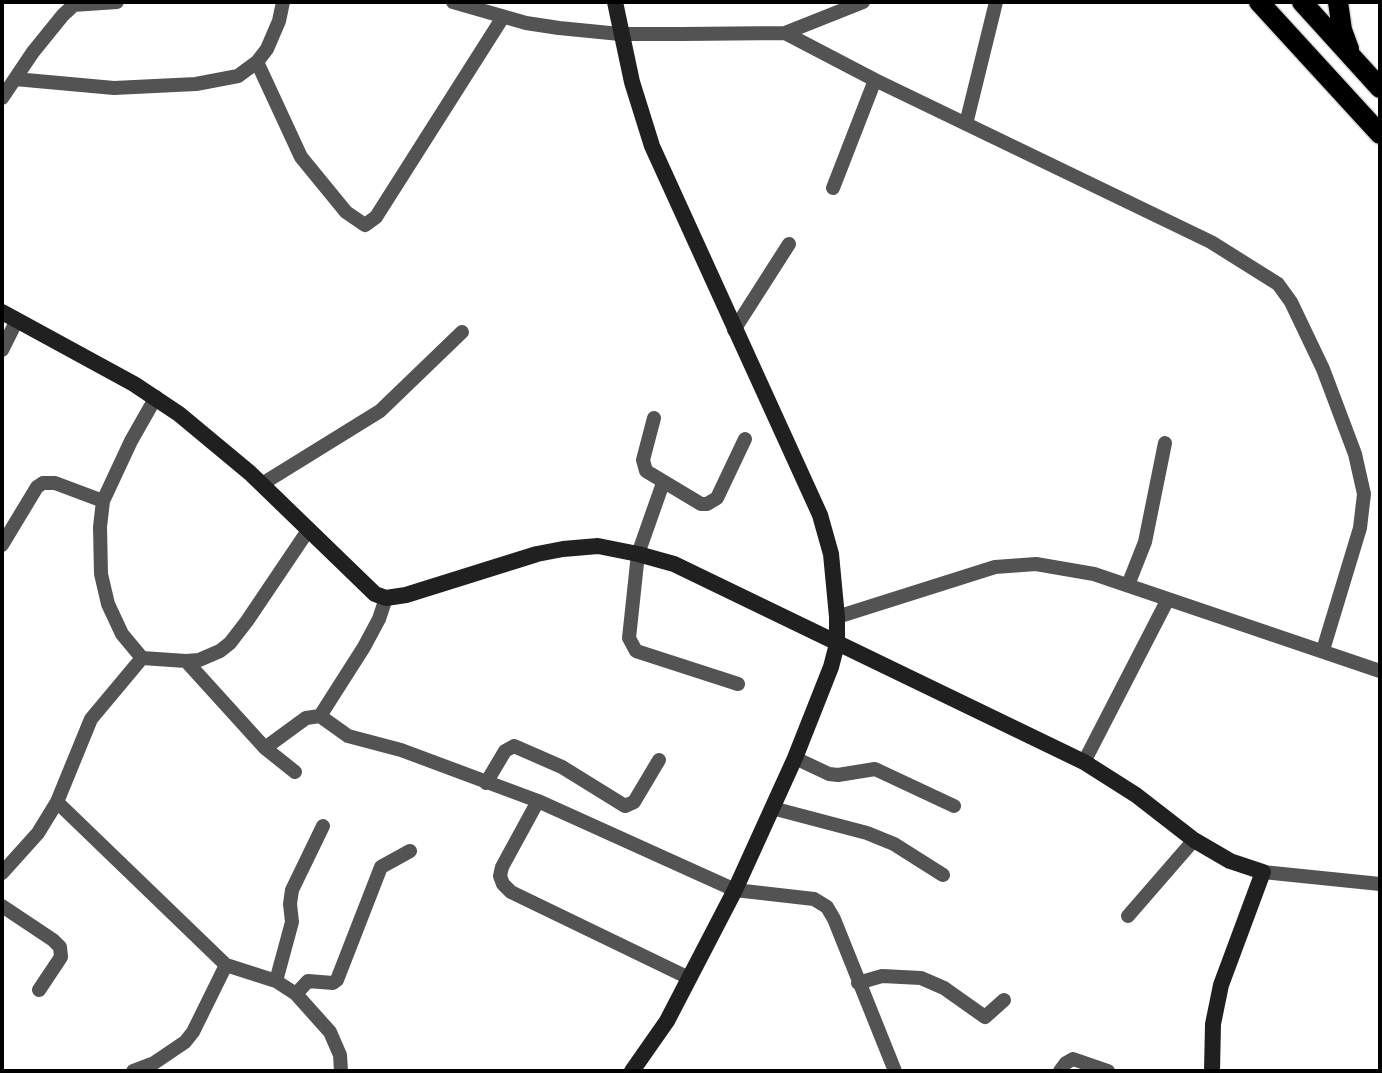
<!DOCTYPE html>
<style>
body{margin:0}
#map{position:relative;width:1382px;height:1073px;overflow:hidden;background:#fff;font-family:"Golos Text",sans-serif}
canvas{display:block}
.frame{position:absolute;inset:0;border:4px solid #000;pointer-events:none}
</style>
<div id="map">
<canvas width="1382" height="1073"></canvas>
<div class="frame"></div>
</div>
<script>
const c = document.querySelector('canvas').getContext('2d');
c.lineJoin = 'round';
function shape(rows) {
  const path = new Path2D();
  for (const r of rows) {
    path.moveTo(r[0], r[1]);
    for (let i = 2; i < r.length; i += 2) path.lineTo(r[i], r[i + 1]);
  }
  return path;
}
function trace(path, color, width, dash) {
  c.strokeStyle = color;
  c.lineWidth = width;
  c.lineCap = dash ? 'butt' : 'round';
  c.setLineDash(dash || []);
  c.stroke(path);
}
const primary = shape([
 [1259,2,1380,134],
 [1302,2,1380,88],
 [1338,2,1342,30,1349,49]
]);
trace(primary, '#dbdbdb', 23);
trace(shape([
 [453,2,526,23,559,28,620,34,681,34,785,33,863,2],
 [73,5,117,2],
 [785,33,875,80,1211,242,1278,284,1291,302,1323,369,1355,454,1364,494,1360,528,1323,650],
 [257,62,301,157,346,212,365,225,376,217,503,17],
 [15,79,114,88,196,84,238,76,257,62,267,49,279,21,283,2],
 [2,98,33,52,63,15,77,2],
 [966,124,996,2],
 [833,188,875,80],
 [734,330,789,244],
 [2,350,17,320],
 [156,397,131,441,103,501,100,527,101,574,108,604,122,634,142,658,186,661,199,660,220,651,230,643,247,621,309,529],
 [654,418,643,460,646,471,701,504,707,504,717,498,745,439],
 [663,483,638,554,629,638,636,651,738,684],
 [262,484,380,411,462,332],
 [2,545,37,487,43,483,55,483,103,501],
 [1128,585,1145,542,1165,443],
 [837,617,995,567,1036,564,1094,574,1380,671],
 [186,661,265,748,295,772],
 [320,716,364,647,379,619,386,598],
 [265,748,306,718,320,716,348,736,401,750,538,801,735,890,814,899,827,907,834,919,895,1071],
 [795,758,829,774,838,775,875,769,954,806],
 [1084,762,1168,599],
 [486,783,505,751,514,746,562,767,625,806,634,802,659,760],
 [538,801,502,867,500,876,503,884,511,892,689,978],
 [57,802,226,965,276,981,296,994,330,1032,340,1055,341,1071],
 [772,808,867,833,894,844,943,875],
 [1263,872,1380,884],
 [2,873,38,833,57,802,91,719,142,658],
 [2,906,53,940,60,947,61,957,39,990],
 [1128,916,1194,840],
 [276,981,292,922,290,904,292,890,323,826],
 [858,983,882,976,921,978,944,988,985,1017,1004,1000],
 [296,994,308,981,333,983,337,980,381,867,410,851],
 [133,1071,154,1063,185,1042,193,1032,226,965],
 [1060,1071,1066,1063,1073,1059,1108,1071]
]), '#535353', 14);
trace(shape([
 [615,2,632,82,652,146,820,515,831,554,837,617,837,644,831,667,795,758,735,890,667,1021,632,1071],
 [2,312,134,384,179,414,250,473,375,594,386,598,406,595,537,554,563,549,598,546,638,554,674,564,1084,762,1136,795,1194,840,1230,861,1263,872,1221,985,1213,1024,1212,1071]
]), '#202020', 16);
trace(primary, '#000', 20);
</script>
